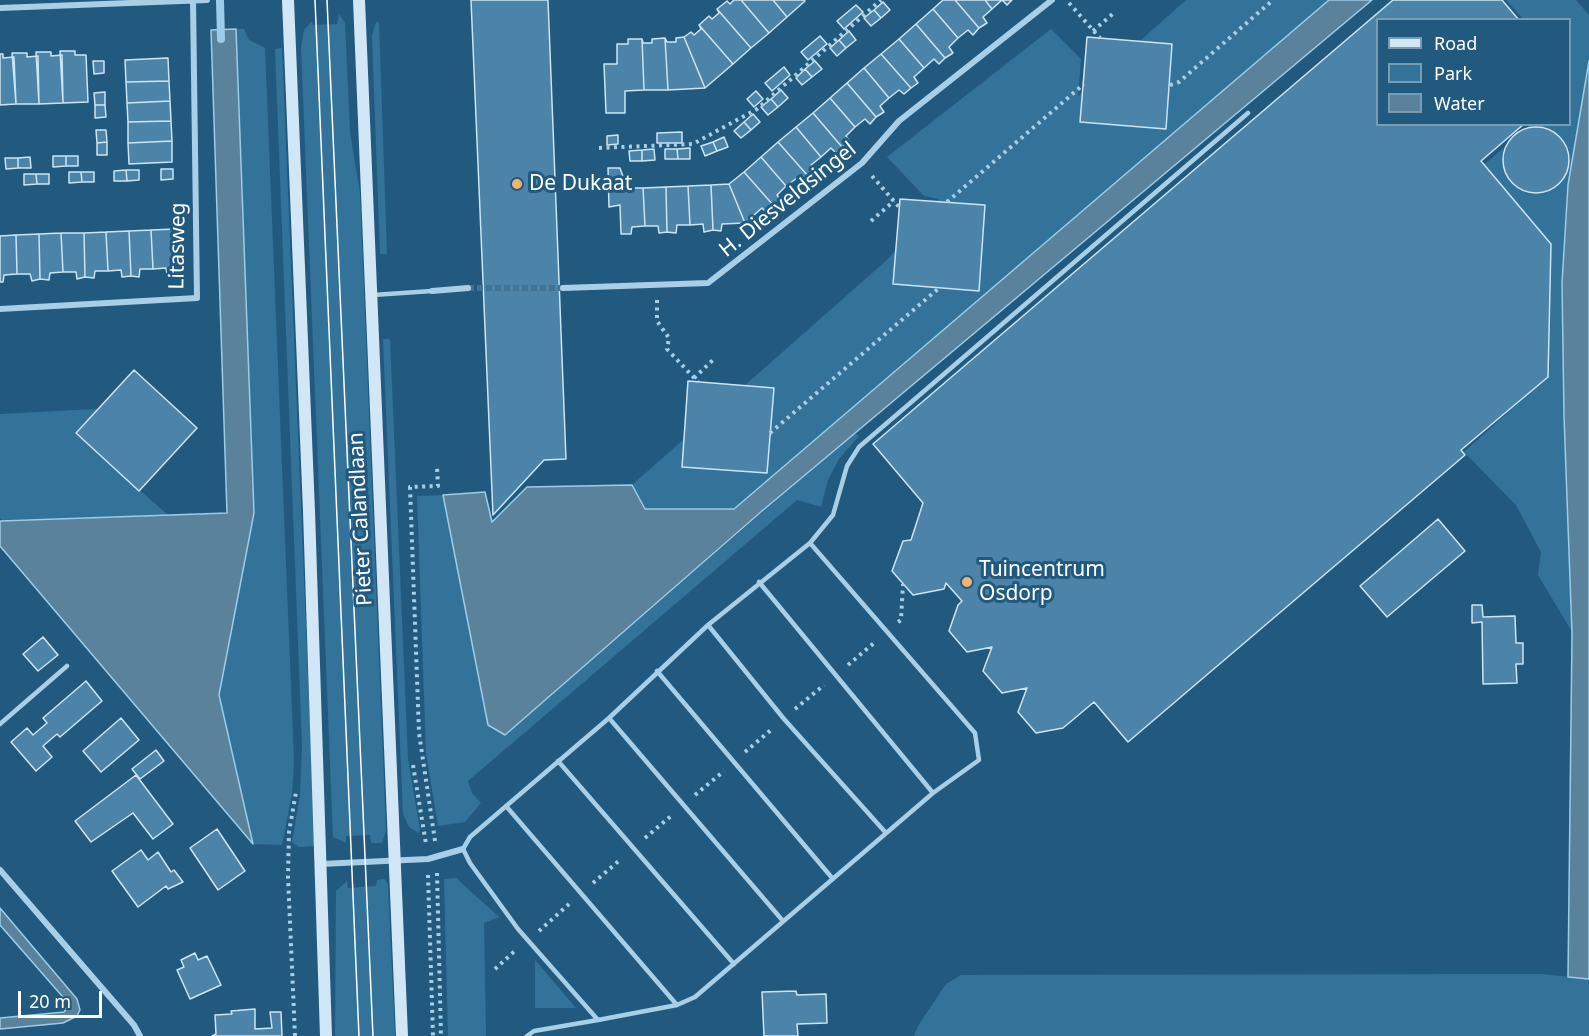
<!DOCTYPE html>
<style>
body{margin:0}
#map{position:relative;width:1589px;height:1036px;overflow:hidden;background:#225a7f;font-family:"Noto Sans",sans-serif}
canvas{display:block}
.legend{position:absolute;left:1376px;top:18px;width:195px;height:108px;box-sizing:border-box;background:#225a7f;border:2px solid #7a9cb2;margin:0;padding:8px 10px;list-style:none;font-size:18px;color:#fff}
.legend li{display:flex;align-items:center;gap:12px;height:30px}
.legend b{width:30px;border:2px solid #7a9cb2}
.scale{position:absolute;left:18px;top:991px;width:84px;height:27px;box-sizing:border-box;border:3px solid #fff;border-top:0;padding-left:8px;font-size:18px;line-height:21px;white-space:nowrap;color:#fff;-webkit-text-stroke:4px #225a7f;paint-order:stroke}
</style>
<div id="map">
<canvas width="1589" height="1036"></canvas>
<ul class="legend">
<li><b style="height:8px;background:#d1e7f6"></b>Road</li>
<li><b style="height:16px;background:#33739a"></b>Park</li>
<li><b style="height:16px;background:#5a829b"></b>Water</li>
</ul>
<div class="scale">20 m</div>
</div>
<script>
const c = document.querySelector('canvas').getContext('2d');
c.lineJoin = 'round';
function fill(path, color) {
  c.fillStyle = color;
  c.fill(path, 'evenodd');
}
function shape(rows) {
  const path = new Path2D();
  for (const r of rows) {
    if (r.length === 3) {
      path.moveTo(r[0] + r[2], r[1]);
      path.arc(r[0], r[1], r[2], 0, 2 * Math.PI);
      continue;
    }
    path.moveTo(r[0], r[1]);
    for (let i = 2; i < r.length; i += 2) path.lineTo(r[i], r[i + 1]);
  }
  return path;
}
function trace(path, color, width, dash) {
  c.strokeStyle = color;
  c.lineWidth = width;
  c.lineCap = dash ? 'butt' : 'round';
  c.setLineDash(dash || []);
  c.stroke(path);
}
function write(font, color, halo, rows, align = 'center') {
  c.font = font + ' "Noto Sans",sans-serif';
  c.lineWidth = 6;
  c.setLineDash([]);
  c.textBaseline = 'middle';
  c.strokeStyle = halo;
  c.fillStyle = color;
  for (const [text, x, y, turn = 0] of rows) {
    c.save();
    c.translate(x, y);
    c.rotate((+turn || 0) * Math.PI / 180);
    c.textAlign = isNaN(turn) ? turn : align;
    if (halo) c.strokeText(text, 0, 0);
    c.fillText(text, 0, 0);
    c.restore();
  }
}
fill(shape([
 [1186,0,1329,0,734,509,645,509,632,485,888,259,939,199,924,196,887,157,1051,29,1081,59,1078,96],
 [1506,0,1576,0,1589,15,1589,61,1568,185,1562,283,1571,630,1538,575,1541,552,1516,505,1464,452,1544,380,1547,246,1480,168,1531,125,1570,124,1570,20,1523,19],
 [339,14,345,23,350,132,360,193,386,831,382,843,371,843,370,835,346,836,346,843,333,837,301,48,304,30,312,21,313,25,337,24],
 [376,22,379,22,387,254,380,254,372,36],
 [236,29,244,29,249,40,265,48,294,761,292,794,282,845,253,844,219,695,254,513],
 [282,48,315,846,299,847,292,842,300,795,302,745,275,49],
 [383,339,390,339,408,759,420,830,418,833,409,827,403,814],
 [97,409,75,433,168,515,2,520,0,518,0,414],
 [854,433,859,436,839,459,828,480,821,507,797,500,468,781,472,793,481,803,465,822,438,826,426,753,417,496,443,495,488,725,505,735],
 [456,878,499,917,484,923,486,1036,448,1036,444,879],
 [385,879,388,885,395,1036,335,1036,336,891,347,881,348,888,376,886,377,880],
 [535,960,576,1008,535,1008],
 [1542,974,1589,979,1589,1036,914,1036,918,1026,946,984,961,975]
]), '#33739a');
const water = shape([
 [1329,0,1372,0,762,511,505,735,488,725,443,495,485,492,492,522,527,487,632,485,645,509,734,509,1329,0],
 [236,29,254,513,219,695,253,844,0,546,0,521,227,513,211,30,236,29],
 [1589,61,1589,979,1568,977,1572,634,1564,416,1562,283,1568,185,1589,61],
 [0,908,77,999,80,1010,77,1016,63,1023,0,1029,0,1018,64,1012,69,1004,0,925,0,908]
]);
fill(water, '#5a829b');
trace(water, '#9ccce7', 1.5);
trace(shape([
 [220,0,221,39]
]), '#9ccce7', 8);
const building = shape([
 [471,0,548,0,566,459,544,460,493,515,471,0],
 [734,0,741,0,769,33,751,48,717,9,727,1,730,4,734,0],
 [741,0,773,0,787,17,769,33,741,0],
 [773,0,804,0,805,1,787,17,773,0],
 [943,0,955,0,979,28,973,35,968,30,958,38,933,9,943,0],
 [955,0,985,0,992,9,983,17,987,23,979,28,955,0],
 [985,0,1012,0,1007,5,1002,0,992,9,985,0],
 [1393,0,1502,0,1519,20,1378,20,1378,124,1524,124,1481,161,1551,244,1548,377,1461,450,1465,455,1128,742,1094,702,1063,728,1036,733,1018,712,1027,688,1002,693,983,671,992,647,967,652,949,631,958,605,962,601,946,583,944,589,913,595,892,571,903,541,911,540,923,503,873,444,1393,0],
 [883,2,890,10,881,18,874,10,883,2],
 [856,5,863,12,844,29,837,21,856,5],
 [717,9,751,48,733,64,699,25,709,16,712,19,719,13,717,9],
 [933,9,958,38,949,47,953,53,945,58,916,24,933,9],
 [874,10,881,18,871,26,864,18,874,10],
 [916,24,945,58,939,64,934,59,924,68,899,39,916,24],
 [699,25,733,64,705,88,684,37,691,32,694,35,701,29,699,25],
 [849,31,856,40,846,48,839,40,849,31],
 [820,36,827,44,808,60,801,52,820,36],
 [684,37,705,88,668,90,665,38,667,42,676,42,676,38,684,37],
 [1087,37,1172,44,1166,129,1080,122,1087,37],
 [665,38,668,90,644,90,642,39,643,43,652,43,652,39,665,38],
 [628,39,642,39,644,90,625,91,625,113,606,113,604,64,617,64,617,44,628,44,628,39],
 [899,39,924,68,914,77,918,83,911,88,881,54,899,39],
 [839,40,846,48,837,56,830,48,839,40],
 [60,51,75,51,75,55,86,55,88,102,63,103,60,51],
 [36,52,51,52,51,56,62,55,63,103,39,104,36,52],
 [12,53,27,53,27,57,38,56,39,104,16,104,12,53],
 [0,54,3,54,3,58,14,57,16,104,0,105,0,54],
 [881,54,911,88,904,94,899,90,889,98,864,68,881,54],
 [168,58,169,81,126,82,125,60,168,58],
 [93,61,104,61,104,73,94,74,93,61],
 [815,61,822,69,812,77,805,69,815,61],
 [784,67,790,75,772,91,765,83,784,67],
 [864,68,889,98,880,106,884,112,876,117,847,83,864,68],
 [805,69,812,77,802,85,796,78,805,69],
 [169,81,170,101,127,103,126,82,169,81],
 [847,83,876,117,870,124,865,119,855,127,830,98,847,83],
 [781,90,788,98,778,107,771,99,781,90],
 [756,91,763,99,754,107,747,99,756,91],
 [105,92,105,105,95,105,94,93,105,92],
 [830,98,855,127,846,136,850,142,842,147,813,113,830,98],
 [771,99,778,107,768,115,761,107,771,99],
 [170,101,171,121,128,122,127,103,170,101],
 [95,105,105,105,106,117,95,118,95,105],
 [813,113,842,147,836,153,831,148,821,157,796,127,813,113],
 [753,114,760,122,751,130,744,122,753,114],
 [171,121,172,141,128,143,128,122,171,121],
 [744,122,751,130,741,138,734,131,744,122],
 [1536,160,33],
 [796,127,821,157,811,165,816,171,808,176,778,142,796,127],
 [96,130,106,130,107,142,97,143,96,130],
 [682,132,682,143,657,143,657,133,682,132],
 [618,135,618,144,607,145,607,136,618,135],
 [724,137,728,147,717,151,713,142,724,137],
 [172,141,172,162,129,164,128,143,172,141],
 [107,142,107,155,97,155,97,143,107,142],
 [713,142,717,151,705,156,701,146,713,142],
 [778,142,808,176,802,183,797,178,786,186,761,157,778,142],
 [690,148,690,159,678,159,677,149,690,148],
 [654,149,655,160,642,161,642,150,654,149],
 [665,149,677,149,678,159,665,159,665,149],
 [642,150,642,161,630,161,629,151,642,150],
 [53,156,66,156,66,166,53,167,53,156],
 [66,156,78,156,78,166,66,166,66,156],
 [30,157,31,168,18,168,18,158,30,157],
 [761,157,786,186,777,195,781,201,774,206,744,172,761,157],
 [5,158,18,158,18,168,6,169,5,158],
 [608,168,620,168,627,188,643,188,645,226,632,227,631,234,621,234,620,205,609,207,608,168],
 [161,169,173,169,173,179,161,180,161,169],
 [126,170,139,170,139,180,127,181,126,170],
 [126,170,127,181,114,181,114,171,126,170],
 [69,172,81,172,82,182,69,183,69,172],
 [81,172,94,172,94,182,82,182,81,172],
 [744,172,774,206,767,213,762,208,745,223,729,184,744,172],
 [24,174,36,174,37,184,24,185,24,174],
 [36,174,49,174,49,184,37,184,36,174],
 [729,184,745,223,722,224,721,231,713,230,711,185,729,184],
 [711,185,713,230,704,232,703,224,690,225,688,186,711,185],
 [688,186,690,225,677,225,676,233,667,232,666,187,688,186],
 [666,187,667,232,659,233,658,226,645,226,643,188,666,187],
 [900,199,985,205,979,291,893,284,900,199],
 [175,229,179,267,177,274,167,275,166,268,153,269,151,230,175,229],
 [151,230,153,269,140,269,139,277,131,276,129,231,151,230],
 [129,231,131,276,122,277,121,270,108,271,106,232,129,231],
 [106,232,108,271,95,271,94,278,85,277,84,233,106,232],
 [61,233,63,272,50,273,49,280,40,279,39,234,61,233],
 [61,233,84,233,85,277,77,279,76,272,63,272,61,233],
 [39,234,40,279,32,281,30,274,17,274,16,235,39,234],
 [16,235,17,274,4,275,3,282,0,282,0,236,16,235],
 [134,370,197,428,139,491,76,433,134,370],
 [688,381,774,388,767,473,682,467,688,381],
 [1438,519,1465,551,1387,617,1360,586,1438,519],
 [1472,605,1482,605,1483,617,1515,616,1516,643,1523,643,1523,664,1516,664,1517,683,1483,684,1482,622,1472,623,1472,605],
 [43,637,58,655,38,671,23,654,43,637],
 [86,681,102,701,60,737,57,734,43,746,52,757,36,771,11,742,27,728,33,735,47,723,43,718,86,681],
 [121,718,139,740,101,772,83,751,121,718],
 [156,750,164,761,140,779,132,769,156,750],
 [136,775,173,824,153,839,133,813,91,842,75,821,136,775],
 [217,829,245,871,218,890,190,848,217,829],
 [141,850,148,860,158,852,171,872,174,870,183,882,168,889,166,886,138,907,112,871,141,850],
 [195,953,198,960,207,956,221,985,190,999,177,970,184,967,181,960,195,953],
 [796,991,797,995,826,994,827,1023,797,1024,798,1036,764,1036,762,992,796,991],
 [255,1009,255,1029,272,1028,270,1012,281,1012,282,1036,212,1036,216,1034,215,1015,232,1014,231,1011,255,1009]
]);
fill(building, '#4b84a8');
trace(building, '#cbe5f5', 1.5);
trace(shape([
 [468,288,563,288]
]), '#437392', 6, [6, 3]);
trace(shape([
 [1069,3,1100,38],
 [1093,31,1115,12],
 [1170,85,1179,82,1273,0],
 [599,148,693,144,757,109,881,0],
 [872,176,899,207],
 [947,202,1084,84],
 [871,221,894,201],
 [657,300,657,321,669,338,667,349,698,382],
 [694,378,715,358],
 [770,433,939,288],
 [898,622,901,620,903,584],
 [848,665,874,643],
 [795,709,824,685],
 [745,752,771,730],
 [413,765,426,844],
 [695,795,724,771],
 [645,838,671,816],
 [435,841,419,733,410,487,438,486,437,468],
 [437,873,441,1036],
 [428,875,433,1036],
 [593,883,621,859],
 [539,931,569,904],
 [495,969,517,949],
 [295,1036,288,877,289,832,296,792]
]), '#a8cfe6', 4, [3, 4.5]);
trace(shape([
 [373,295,432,291],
 [810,543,833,515,847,466,859,447,1248,113],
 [759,582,933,793],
 [708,625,784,719,886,833],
 [657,671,833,879],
 [609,718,783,921],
 [0,724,67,666],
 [558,761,734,964],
 [506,806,677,1005],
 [527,1036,534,1031,598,1020,677,1005,695,997,933,793,979,760,975,733,810,543,708,625,609,718,470,837,463,849,470,863,518,929,598,1020]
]), '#a8cfe6', 4.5);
trace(shape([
 [0,8,207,0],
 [563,288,708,283,862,163,899,121,1052,0],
 [432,291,468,288],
 [0,309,197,298,193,0],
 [321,864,428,859,463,849],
 [0,870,134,1025,140,1036]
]), '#a8cfe6', 6);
trace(shape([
 [288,0,309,511,326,1036],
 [359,0,402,1036]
]), '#d1e7f6', 12);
trace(shape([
 [315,0,359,1036],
 [327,0,373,1036]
]), '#fff', 1.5);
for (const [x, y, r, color] of [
 [517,184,6,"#f2b46a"],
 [967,582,6,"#f2b46a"]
]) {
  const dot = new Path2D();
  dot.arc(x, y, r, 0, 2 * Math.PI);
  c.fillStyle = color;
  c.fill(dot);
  trace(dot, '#225a7f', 2);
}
write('21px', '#fff', '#225a7f', [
 ["De Dukaat",529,184],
 ["Tuincentrum",979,570],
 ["Osdorp",979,594]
], 'left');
write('21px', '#fff', '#225a7f', [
 ["H. Diesveldsingel",788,200,-39],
 ["Litasweg",178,246,-89],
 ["Pieter Calandlaan",361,519,-93]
]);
</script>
